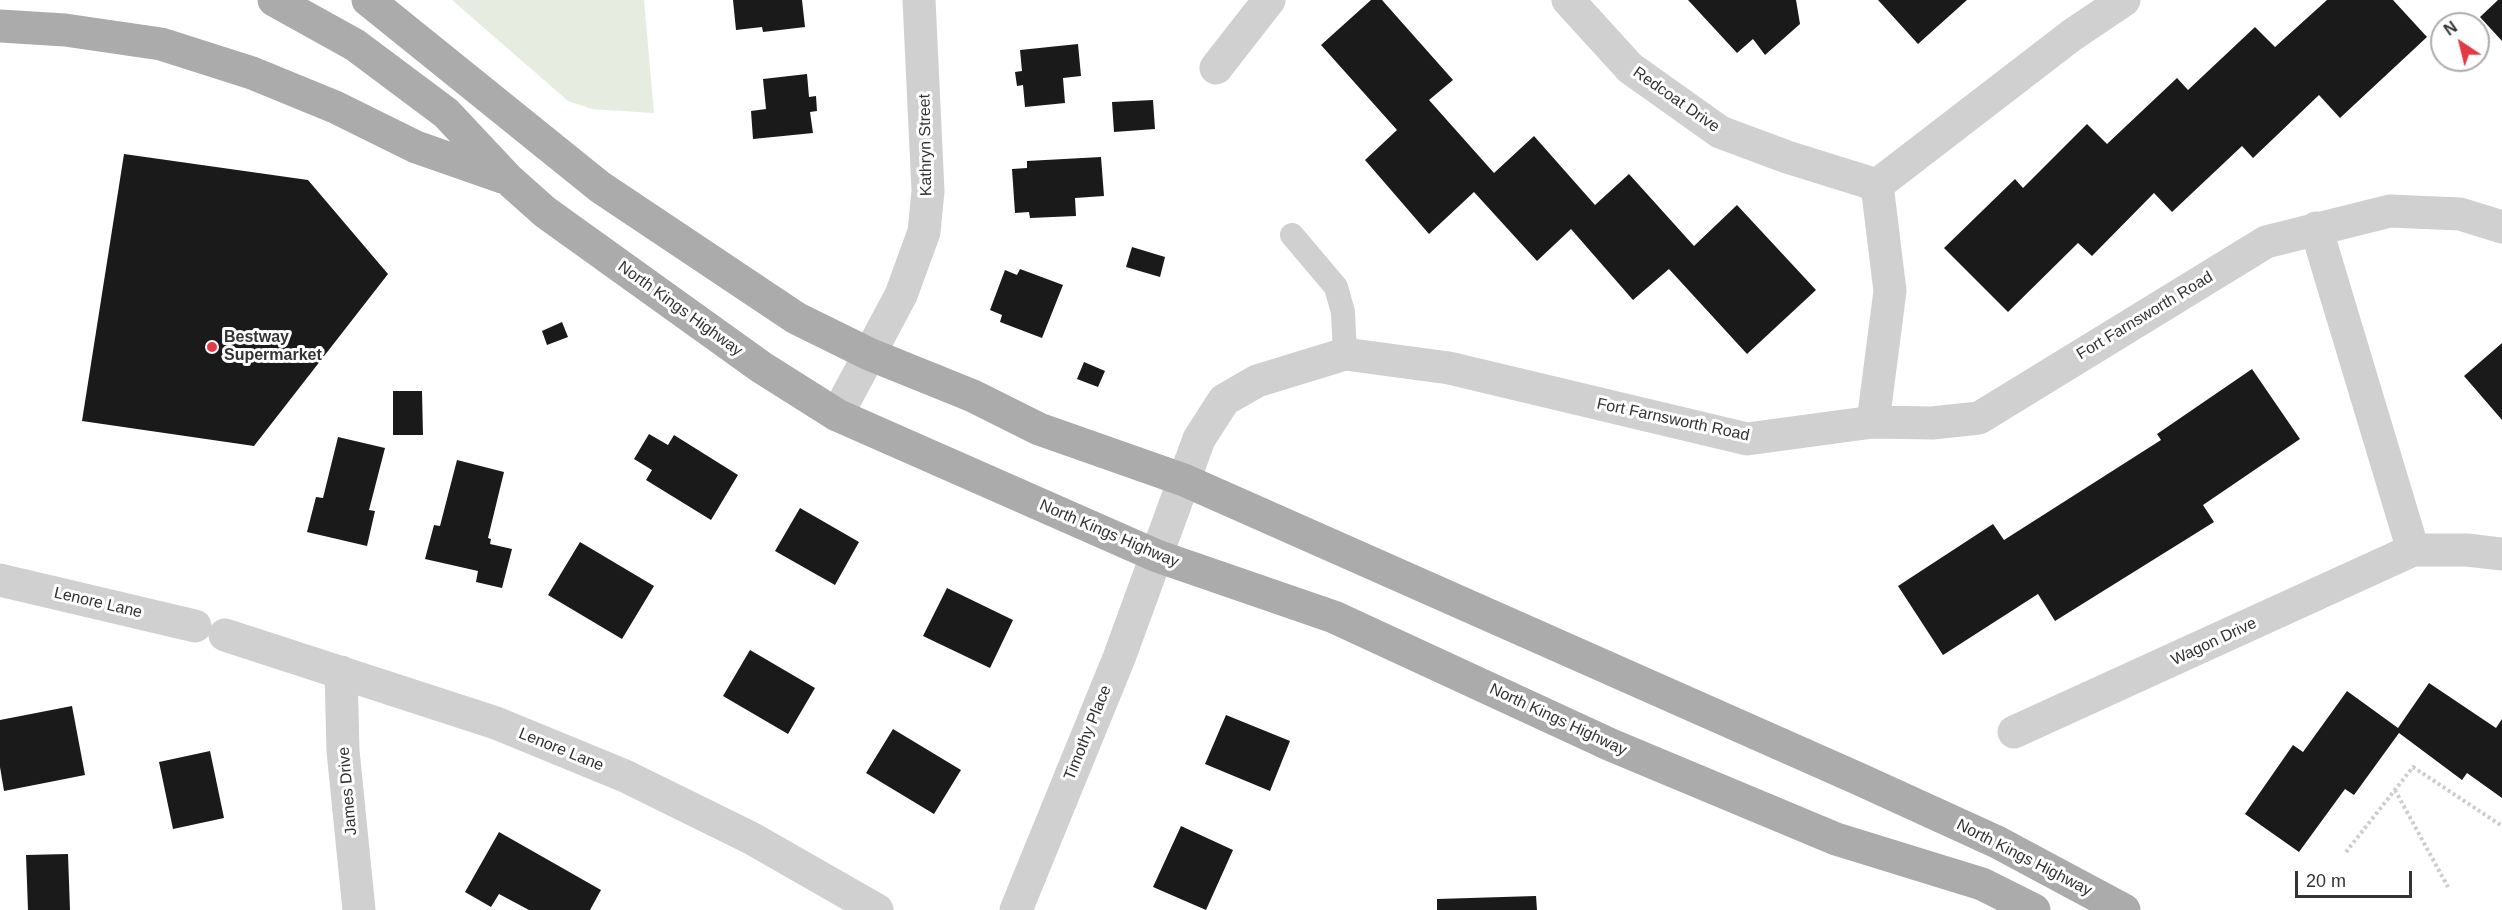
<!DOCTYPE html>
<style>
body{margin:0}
#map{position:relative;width:2502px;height:910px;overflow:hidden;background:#fff;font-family:Helvetica,sans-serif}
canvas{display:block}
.north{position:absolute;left:2430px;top:12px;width:60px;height:60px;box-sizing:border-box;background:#fff;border:2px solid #adadad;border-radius:50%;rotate:325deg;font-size:16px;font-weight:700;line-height:24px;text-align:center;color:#333}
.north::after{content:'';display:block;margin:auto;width:21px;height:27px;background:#e63946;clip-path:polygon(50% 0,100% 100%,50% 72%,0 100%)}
.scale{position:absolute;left:2295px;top:871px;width:117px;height:27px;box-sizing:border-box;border:3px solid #333;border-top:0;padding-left:8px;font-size:18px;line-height:21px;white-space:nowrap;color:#333;-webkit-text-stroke:4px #fff;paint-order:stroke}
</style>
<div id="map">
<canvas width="2502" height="910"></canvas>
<div class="north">N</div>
<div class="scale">20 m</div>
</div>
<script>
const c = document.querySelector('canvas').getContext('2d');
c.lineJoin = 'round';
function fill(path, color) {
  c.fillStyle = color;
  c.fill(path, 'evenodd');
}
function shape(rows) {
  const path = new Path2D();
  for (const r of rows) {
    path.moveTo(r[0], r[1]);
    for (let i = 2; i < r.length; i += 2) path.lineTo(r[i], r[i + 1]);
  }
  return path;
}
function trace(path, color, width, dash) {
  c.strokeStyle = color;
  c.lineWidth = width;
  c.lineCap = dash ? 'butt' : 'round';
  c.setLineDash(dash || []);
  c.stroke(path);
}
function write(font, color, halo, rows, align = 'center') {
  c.font = font + ' Helvetica,sans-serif';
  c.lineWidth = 6;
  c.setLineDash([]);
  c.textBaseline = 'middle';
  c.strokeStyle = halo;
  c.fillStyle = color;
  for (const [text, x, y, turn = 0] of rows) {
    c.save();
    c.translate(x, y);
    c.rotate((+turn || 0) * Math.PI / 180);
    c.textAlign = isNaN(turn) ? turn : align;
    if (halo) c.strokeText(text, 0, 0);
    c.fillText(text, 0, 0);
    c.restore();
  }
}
fill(shape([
 [452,0,644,0,654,113,592,109,568,101]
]), '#e6ecdf');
fill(shape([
 [733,0,802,0,805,27,763,32,762,27,736,30],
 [1371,0,1382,0,1453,80,1429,100,1494,173,1534,136,1595,205,1629,174,1694,246,1737,205,1816,290,1747,354,1669,269,1633,300,1571,229,1537,261,1474,192,1429,234,1365,160,1397,130,1321,45],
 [1688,0,1796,0,1800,24,1765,55,1753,39,1737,53],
 [1878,0,1967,0,1918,44],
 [2327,0,2393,0,2427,37,2340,118,2319,95,2253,158,2242,146,2172,212,2154,193,2092,256,2078,243,2008,312,1944,248,2015,179,2023,188,2087,124,2107,144,2177,78,2188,90,2255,27,2275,47],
 [2498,0,2502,0,2502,41,2480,17],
 [1078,44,1081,76,1063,78,1065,103,1025,107,1023,85,1017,86,1015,72,1022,71,1020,50],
 [807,74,809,97,816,96,817,111,810,112,813,133,753,139,751,111,766,109,763,79],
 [1153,100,1155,129,1114,132,1112,102],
 [124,154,308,180,388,274,254,446,82,421],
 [1101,157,1104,196,1075,198,1076,216,1030,218,1029,212,1015,213,1012,169,1027,168,1027,161],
 [1132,247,1165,257,1160,277,1126,267],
 [1020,269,1063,285,1042,338,1000,322,1002,315,990,310,1005,270,1017,275],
 [562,322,568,337,547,345,542,331],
 [2502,343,2502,420,2464,376],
 [1084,362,1105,371,1098,387,1077,379],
 [2252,369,2300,439,2203,505,2214,522,2055,621,2038,594,1943,655,1898,586,1993,524,2004,540,2161,440,2157,434],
 [393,391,422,391,423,435,393,435],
 [649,434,668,445,674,435,738,475,711,520,646,480,652,470,634,459],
 [338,437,385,448,369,510,375,511,367,546,307,532,316,497,323,498],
 [457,460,504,472,488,538,491,539,490,544,512,549,502,588,476,582,478,571,425,559,434,525,440,526],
 [800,508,859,542,835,585,775,551],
 [580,542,654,586,622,639,548,595],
 [947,588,1013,620,990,668,923,636],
 [750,650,815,688,788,734,723,696],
 [2429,683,2496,728,2502,719,2502,798,2467,773,2462,780,2399,733,2354,795,2345,789,2299,852,2245,814,2293,745,2303,752,2347,691,2398,728],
 [72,706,85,775,4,791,0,767,0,720],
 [1226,715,1290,741,1270,791,1205,764],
 [893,729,961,770,934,814,866,773],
 [210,751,224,818,173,829,159,762],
 [1181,826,1233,850,1206,910,1153,887],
 [499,832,601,890,590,910,529,910,499,894,491,907,465,892],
 [68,854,70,910,28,910,26,855],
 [1536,896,1537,910,1437,910,1437,899]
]), '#1a1a1a');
trace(shape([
 [2395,790,2448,887],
 [2346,852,2413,767,2502,826]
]), '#cdcdcd', 4, [3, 3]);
trace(shape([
 [1292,235,1336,287,1343,312,1345,354]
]), '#d0d0d0', 24);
trace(shape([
 [1568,0,1630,68,1720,132,1787,157,1877,185,2072,35,2124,0],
 [1216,68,1269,0],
 [2316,228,2413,550],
 [837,415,901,295,924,232,928,191,919,0],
 [1873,422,1890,291,1877,185],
 [0,580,195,626],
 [225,635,496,723,625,776,751,838,877,910],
 [341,672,343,751,359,910],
 [2014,732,2413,550,2467,550,2502,554],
 [1016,910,1119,658,1199,439,1224,400,1257,381,1345,354,1449,368,1747,439,1873,422,1932,423,1979,418,2266,242,2390,211,2460,214,2502,227]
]), '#d0d0d0', 33);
trace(shape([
 [274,0,355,45,446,113,508,179,545,212,761,367,837,415,1157,556,1334,617,1611,745,1836,839,1982,884,2034,910],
 [368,0,600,187,796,318,869,354,973,396,1039,429,1184,480,1859,779,1997,842,2124,910],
 [0,26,65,30,161,44,252,73,335,107,416,147,502,177]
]), '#ababab', 33);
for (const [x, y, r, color] of [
 [212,347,6,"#e63946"]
]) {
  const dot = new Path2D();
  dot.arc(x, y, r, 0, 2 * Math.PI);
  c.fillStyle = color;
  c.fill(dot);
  trace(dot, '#fff', 2);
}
write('16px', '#333', '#fff', [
 ["Redcoat Drive",1676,100,35],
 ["Kathryn Street",926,145,-91],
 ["North Kings Highway",680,309,36],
 ["Fort Farnsworth Road",2145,316,-31],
 ["Fort Farnsworth Road",1673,420,12],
 ["North Kings Highway",1109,534,23],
 ["Lenore Lane",98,603,13],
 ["Wagon Drive",2214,642,-25],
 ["North Kings Highway",1558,720,25],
 ["Timothy Place",1088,733,-68],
 ["Lenore Lane",561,750,22],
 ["James Drive",348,791,-95],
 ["North Kings Highway",2024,858,27]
]);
write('bold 16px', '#333', '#fff', [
 ["Bestway",224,338],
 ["Supermarket",224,356]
], 'left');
</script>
